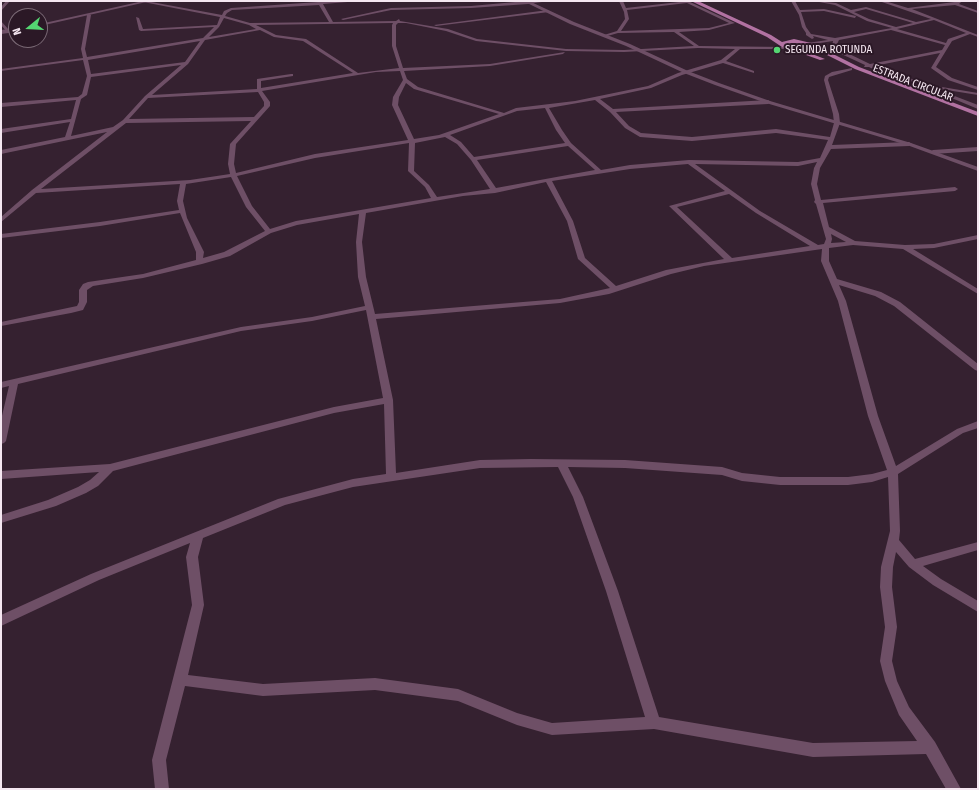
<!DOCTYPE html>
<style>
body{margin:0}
#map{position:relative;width:979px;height:790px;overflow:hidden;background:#352130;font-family:"Fira Sans Condensed",sans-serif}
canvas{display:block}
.frame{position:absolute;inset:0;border:2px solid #f5e7f1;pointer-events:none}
.north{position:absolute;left:8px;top:8px;width:40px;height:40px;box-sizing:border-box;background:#2b1826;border:1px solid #7c6b77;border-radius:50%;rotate:252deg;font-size:11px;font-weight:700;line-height:16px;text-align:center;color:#f5e7f1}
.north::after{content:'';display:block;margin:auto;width:14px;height:18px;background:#54d672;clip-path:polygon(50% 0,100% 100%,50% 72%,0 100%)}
</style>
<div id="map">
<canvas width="979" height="790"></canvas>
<div class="frame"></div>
<div class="north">N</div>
</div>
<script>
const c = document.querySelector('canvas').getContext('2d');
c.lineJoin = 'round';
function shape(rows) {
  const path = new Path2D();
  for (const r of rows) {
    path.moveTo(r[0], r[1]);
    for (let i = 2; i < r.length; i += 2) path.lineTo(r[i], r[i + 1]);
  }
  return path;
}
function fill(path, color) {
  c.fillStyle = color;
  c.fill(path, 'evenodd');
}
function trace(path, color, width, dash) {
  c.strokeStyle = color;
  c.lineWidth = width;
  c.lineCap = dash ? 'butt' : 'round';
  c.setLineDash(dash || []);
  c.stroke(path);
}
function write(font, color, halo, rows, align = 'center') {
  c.font = font + ' "Fira Sans Condensed",sans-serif';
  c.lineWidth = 4;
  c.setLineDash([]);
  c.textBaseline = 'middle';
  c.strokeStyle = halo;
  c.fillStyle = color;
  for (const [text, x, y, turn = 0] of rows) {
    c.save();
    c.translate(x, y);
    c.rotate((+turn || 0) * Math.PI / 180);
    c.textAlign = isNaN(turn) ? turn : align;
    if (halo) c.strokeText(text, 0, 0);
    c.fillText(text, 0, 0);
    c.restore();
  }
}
fill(shape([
 [6,1,10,1,1,11,1,7,6,1],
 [138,1,146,1,222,15,224,11,231,8,318,2,317,1,322,2,360,1,323,4,333,22,396,21,399,19,400,21,448,29,477,39,566,49,624,50,694,46,674,32,618,33,604,37,604,35,617,31,625,19,624,12,619,1,623,1,626,8,688,1,735,23,709,30,679,32,699,46,786,47,788,48,786,49,740,49,726,61,754,71,754,73,723,63,682,75,651,88,600,99,613,109,768,100,771,102,768,104,616,112,629,126,641,133,692,137,776,129,830,137,834,123,833,114,824,80,825,76,832,72,852,68,852,70,829,77,828,80,839,114,840,123,832,145,909,142,912,144,909,146,831,149,820,168,817,184,821,200,955,187,958,189,955,191,823,203,829,227,855,241,905,245,934,244,978,235,978,239,934,248,913,249,978,289,978,294,903,249,853,245,829,248,829,261,837,279,881,292,900,302,978,364,978,371,975,370,894,306,875,296,839,285,846,301,878,416,896,466,957,429,978,421,978,428,963,433,898,474,900,531,899,540,915,559,978,542,978,550,923,566,941,579,978,601,978,612,933,585,909,567,896,552,893,567,892,587,897,627,892,661,897,681,909,707,935,742,961,789,946,789,926,754,813,757,654,729,552,735,517,725,458,701,375,690,263,696,185,686,166,760,169,789,155,789,152,760,192,605,186,557,190,543,99,580,1,626,1,615,91,574,278,499,353,479,386,474,384,404,334,413,113,471,98,486,86,493,56,506,1,523,1,515,48,500,78,487,90,480,99,472,1,479,1,471,110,464,334,407,383,398,366,310,312,321,241,331,18,384,6,441,4,443,1,444,1,420,9,386,1,388,1,382,241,327,312,317,365,306,358,277,356,242,359,214,297,225,271,233,230,256,202,264,143,278,93,286,87,290,87,302,83,310,71,313,1,326,1,322,77,306,79,302,79,290,83,284,88,282,143,274,196,260,196,252,180,213,100,226,1,238,1,234,100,222,179,210,177,201,180,184,36,193,1,222,1,217,32,190,107,132,1,154,1,150,65,137,70,122,1,133,1,129,71,119,76,100,1,107,1,103,78,97,82,94,87,76,83,60,1,71,1,69,83,58,81,49,87,15,89,14,91,15,85,49,87,57,203,38,214,27,141,31,139,30,136,17,139,18,143,29,217,25,220,17,138,1],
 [687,3,729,23,709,28,621,31,629,19,627,10,687,3],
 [319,5,329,22,250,23,225,16,227,13,232,10,319,5],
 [224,18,249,25,256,29,209,37,219,27,224,18],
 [393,23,392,25,392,46,399,68,358,73,306,39,276,35,256,25,393,23],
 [398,23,406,23,446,31,476,41,566,51,624,52,698,48,735,49,721,60,678,73,648,86,575,101,516,108,504,113,418,87,407,79,404,71,490,66,563,54,565,52,490,64,403,68,396,46,396,25,398,23],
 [260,30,274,37,303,41,353,73,261,88,261,81,293,76,293,74,291,74,257,79,257,89,152,95,188,64,205,40,260,30],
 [200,41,185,62,91,74,88,60,200,41],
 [181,65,145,96,123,120,113,127,71,136,81,99,87,95,91,77,181,65],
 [400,71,403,80,393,97,392,105,408,140,315,154,236,173,234,164,236,144,270,106,270,102,262,91,376,72,400,71],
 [406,83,414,89,499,114,439,135,414,139,398,105,399,97,406,83],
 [258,92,264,102,264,106,254,117,129,119,148,98,258,92],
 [595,100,610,112,625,128,640,137,692,141,776,133,828,140,820,158,798,162,689,160,630,165,601,170,571,143,562,130,549,108,595,100],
 [545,108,556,130,565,143,474,157,461,142,450,135,517,111,545,108],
 [251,121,230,144,228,164,230,174,190,180,41,189,126,123,251,121],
 [445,137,457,144,471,160,490,189,437,197,429,185,414,171,415,143,445,137],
 [409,143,408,171,425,187,431,198,296,221,270,229,252,206,237,176,315,158,409,143],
 [568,146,595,170,496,188,477,160,568,146],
 [817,162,814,168,811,184,815,200,814,202,816,204,826,239,824,244,818,245,760,211,695,164,798,166,817,162],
 [688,164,725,191,669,206,724,259,666,270,616,286,585,258,573,221,552,181,630,169,688,164],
 [231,177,246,207,265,231,224,252,203,258,204,252,187,218,183,201,186,184,231,177],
 [546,182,567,221,578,259,610,288,560,299,375,314,366,277,362,242,366,213,463,196,495,193,546,182],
 [729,194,756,213,810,246,732,258,677,207,729,194],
 [831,234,846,242,831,243,832,239,831,234],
 [822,249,821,261,838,301,868,416,887,470,872,474,848,477,780,477,742,473,722,467,625,460,531,459,480,460,396,473,393,400,376,319,560,303,609,294,671,274,704,266,822,249],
 [558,467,573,497,606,591,645,717,552,723,517,713,458,689,375,678,263,684,188,675,204,605,198,557,203,538,285,505,353,487,480,468,558,467],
 [568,467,625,468,722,475,742,481,780,485,848,485,872,482,888,477,890,531,881,567,880,587,885,627,880,661,885,681,899,715,917,741,813,743,659,717,618,591,583,497,568,467],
 [526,1,549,1,528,4,471,8,391,10,343,20,341,19,391,8,471,6,526,1],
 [791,1,795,1,800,10,824,9,856,16,855,18,824,11,801,12,806,27,811,34,835,38,892,28,867,21,835,5,814,1,836,3,851,10,866,7,916,22,931,19,879,1,885,1,908,8,962,1,959,4,978,11,978,13,955,5,912,9,978,35,978,37,970,34,952,41,936,67,952,78,978,87,978,90,948,80,931,68,940,53,874,66,885,71,936,86,978,93,978,95,934,88,881,73,869,67,864,67,865,65,837,52,832,46,833,41,807,45,807,43,828,40,813,36,814,38,812,39,806,35,806,33,802,27,799,15,791,1],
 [866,9,913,23,896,27,869,19,854,12,866,9],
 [934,20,966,33,948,39,946,43,897,29,934,20],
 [891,30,945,45,942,50,870,64,841,50,836,46,839,40,891,30],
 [548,10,549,12,436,26,434,25,548,10],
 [1,21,9,30,9,32,7,32,1,25,1,21],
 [944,92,978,105,978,109,942,94,942,93,944,92],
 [978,147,978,151,933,154,930,152,933,150,978,147]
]), '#6e4f66');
fill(shape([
 [143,1,151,1,40,26,40,24,143,1],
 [523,1,529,1,574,22,630,44,688,71,719,83,770,101,911,143,978,167,978,171,907,145,766,103,715,85,684,73,626,46,570,24,523,1],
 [16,28,16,32,1,34,1,30,16,28]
]), '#6e4f66');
fill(shape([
 [691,1,698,1,771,35,782,42,794,39,811,43,859,67,978,112,978,116,855,69,807,45,794,43,787,44,790,48,785,49,767,37,691,1],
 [795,49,799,49,825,59,820,60,795,51,795,49]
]), '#b272a2');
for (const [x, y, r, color] of [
 [777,50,4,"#54d672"]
]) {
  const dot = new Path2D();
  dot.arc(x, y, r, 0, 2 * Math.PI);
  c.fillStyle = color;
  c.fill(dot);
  trace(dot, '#2b1826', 1.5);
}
write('11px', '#f5e7f1', '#2b1826', [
 ["SEGUNDA ROTUNDA",785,50]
], 'left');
write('11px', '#f5e7f1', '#2b1826', [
 ["ESTRADA CIRCULAR",913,83,21]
]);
</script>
